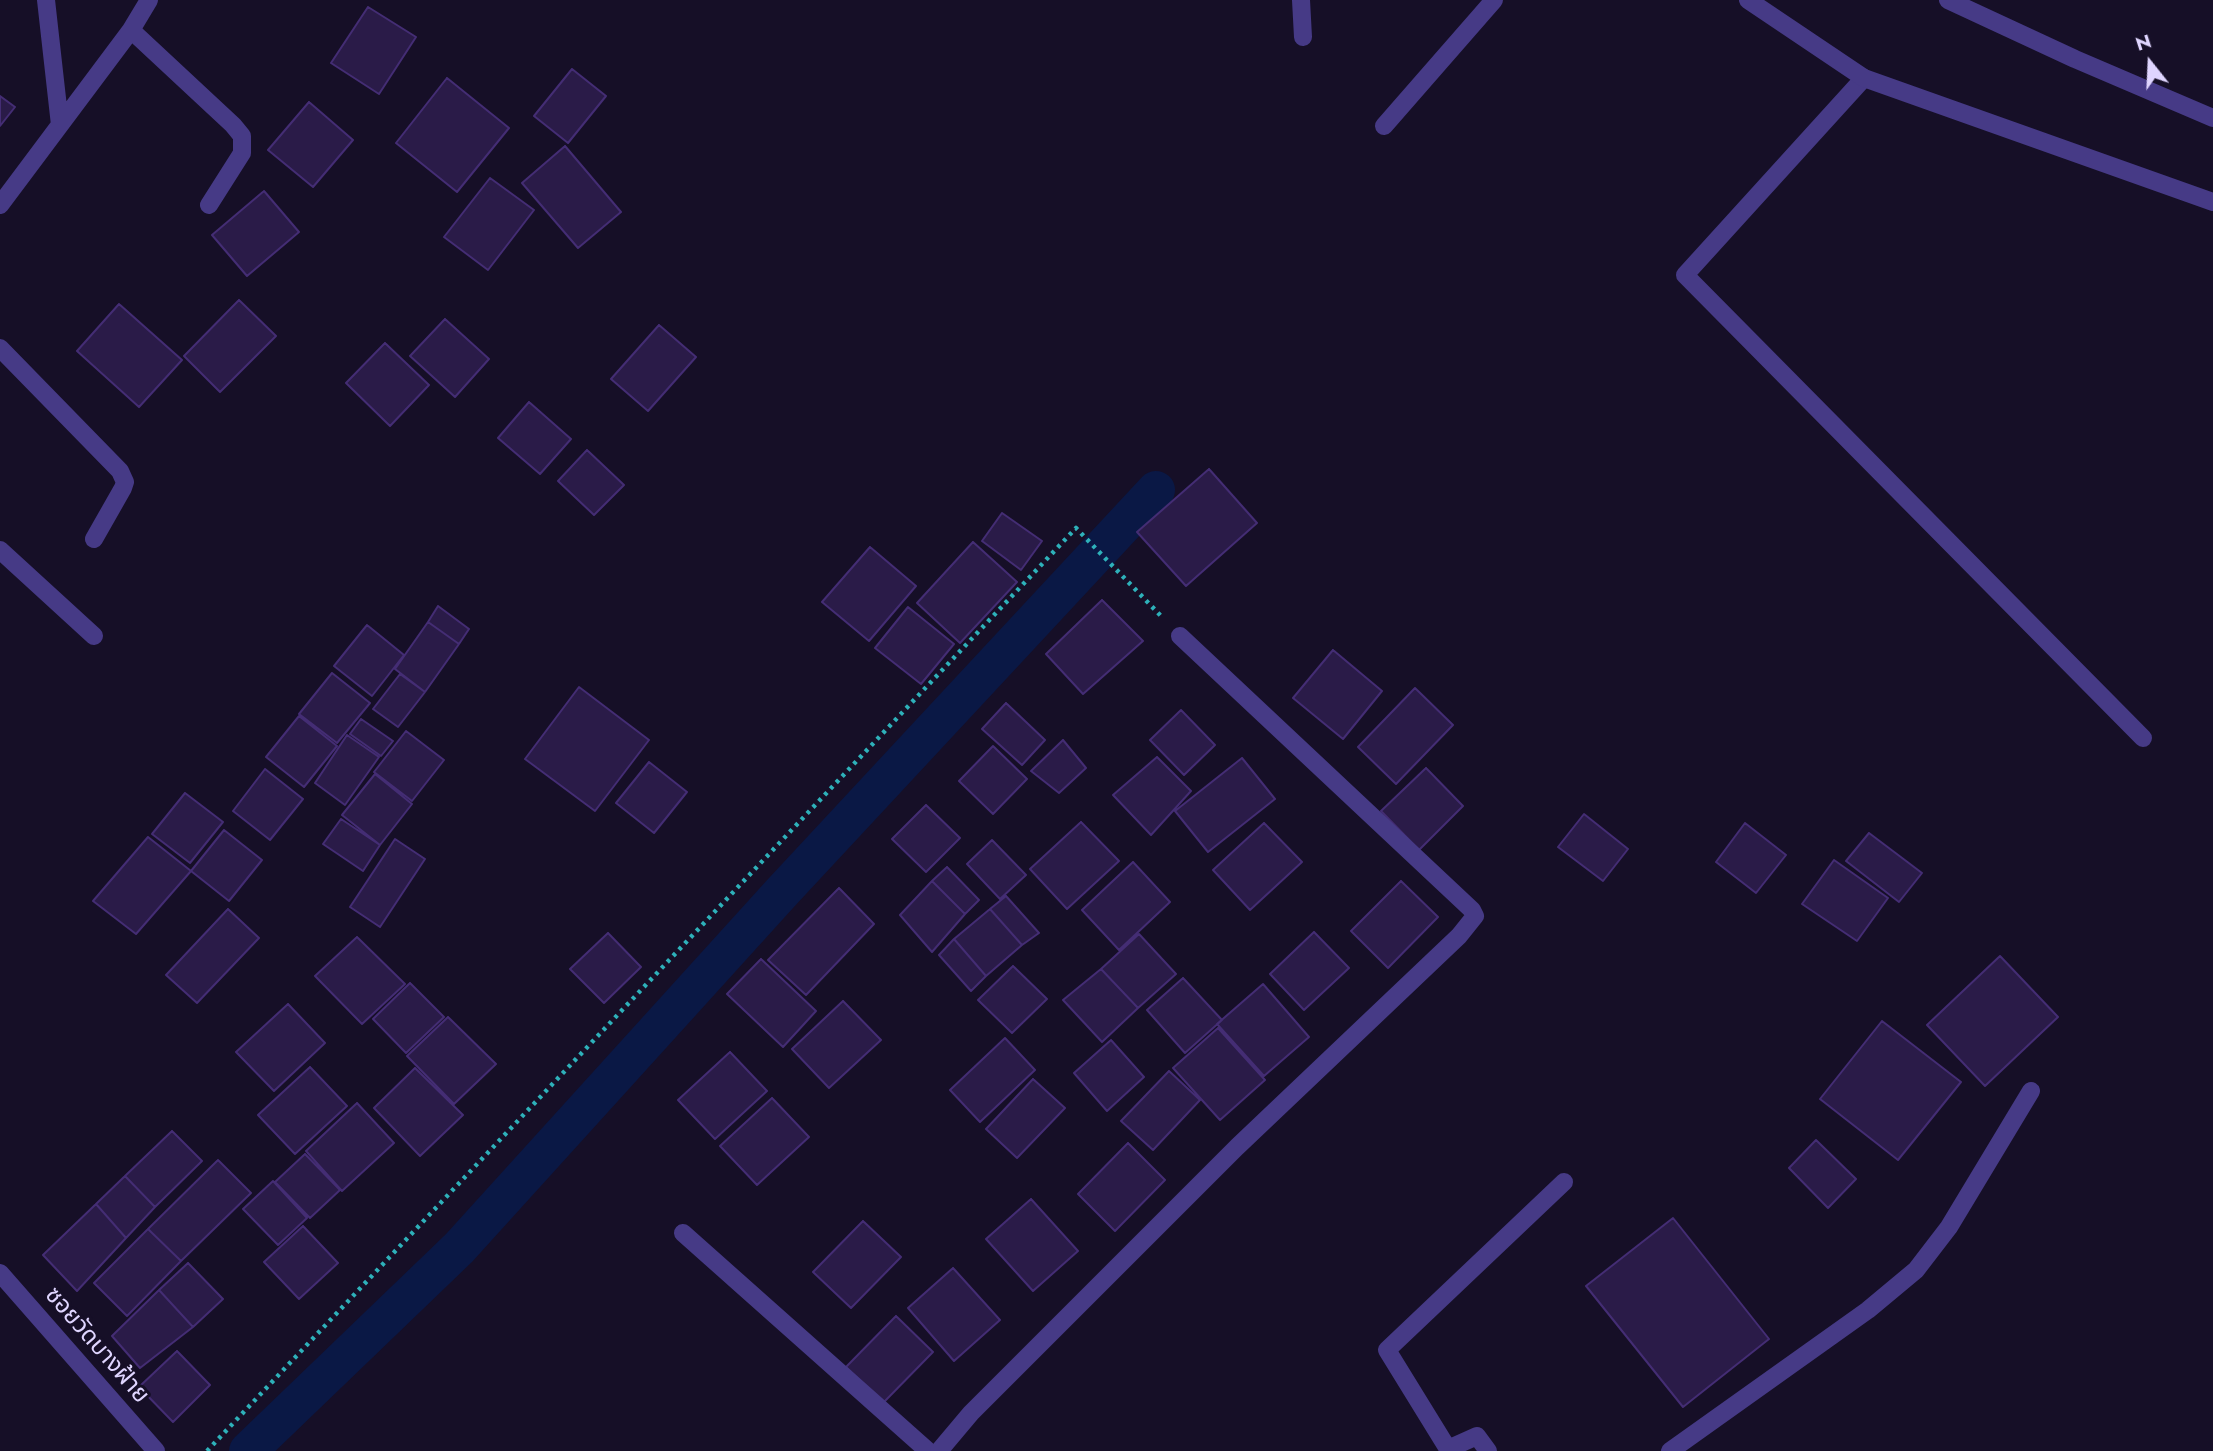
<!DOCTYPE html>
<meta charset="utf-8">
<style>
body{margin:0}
#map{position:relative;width:2213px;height:1451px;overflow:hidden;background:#160f27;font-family:Jost,sans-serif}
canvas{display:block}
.north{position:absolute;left:2115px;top:28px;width:70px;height:70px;-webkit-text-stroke:5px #160f27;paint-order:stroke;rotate:342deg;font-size:19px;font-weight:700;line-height:28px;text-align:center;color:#dfd5ff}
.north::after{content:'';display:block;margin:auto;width:24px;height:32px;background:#dfd5ff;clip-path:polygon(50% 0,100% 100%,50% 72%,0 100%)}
</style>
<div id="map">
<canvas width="2213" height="1451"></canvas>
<div class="north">N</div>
</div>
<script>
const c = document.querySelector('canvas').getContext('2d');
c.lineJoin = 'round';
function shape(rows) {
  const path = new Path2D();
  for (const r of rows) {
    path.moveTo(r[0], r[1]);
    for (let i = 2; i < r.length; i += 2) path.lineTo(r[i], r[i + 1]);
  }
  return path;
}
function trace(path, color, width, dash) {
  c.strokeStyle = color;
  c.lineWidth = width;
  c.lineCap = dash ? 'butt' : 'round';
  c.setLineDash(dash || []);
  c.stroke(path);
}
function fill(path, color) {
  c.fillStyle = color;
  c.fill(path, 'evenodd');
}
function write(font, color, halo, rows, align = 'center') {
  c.font = font + ' Jost,"Noto Sans Thai",sans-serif';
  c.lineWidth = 6;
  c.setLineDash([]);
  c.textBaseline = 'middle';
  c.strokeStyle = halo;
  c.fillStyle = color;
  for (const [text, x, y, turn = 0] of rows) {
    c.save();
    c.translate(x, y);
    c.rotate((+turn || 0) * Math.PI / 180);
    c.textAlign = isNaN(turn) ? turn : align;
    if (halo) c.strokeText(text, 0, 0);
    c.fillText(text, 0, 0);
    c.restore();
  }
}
trace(shape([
 [248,1451,459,1248,781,893,1156,490]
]), '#0a1845', 38);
const building = shape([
 [368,7,416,37,379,94,331,63,368,7],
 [572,69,606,96,568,143,534,116,572,69],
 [447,78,509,128,457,192,396,143,447,78],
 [0,96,15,107,0,126,0,96],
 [309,102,353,140,313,187,268,150,309,102],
 [565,146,621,212,578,248,522,183,565,146],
 [490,178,534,210,488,270,444,237,490,178],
 [264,191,299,232,247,276,212,235,264,191],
 [239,300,276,336,220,392,184,356,239,300],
 [119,304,182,360,139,407,77,351,119,304],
 [445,319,489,359,455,397,410,356,445,319],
 [659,325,696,357,648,411,611,379,659,325],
 [385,343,429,385,390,426,346,383,385,343],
 [529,402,571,439,540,474,498,438,529,402],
 [587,450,624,485,594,515,558,481,587,450],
 [1209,469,1257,523,1186,586,1137,532,1209,469],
 [1002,513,1042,541,1021,570,982,541,1002,513],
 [973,542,1017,582,960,643,917,603,973,542],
 [870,547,916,586,869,641,822,602,870,547],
 [1102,600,1143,641,1083,694,1046,654,1102,600],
 [438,606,469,629,459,644,428,622,438,606],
 [908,607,954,644,921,684,875,648,908,607],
 [428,622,459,644,425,692,395,669,428,622],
 [367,625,404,655,372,696,334,666,367,625],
 [1333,650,1382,691,1343,739,1293,698,1333,650],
 [332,673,370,703,337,743,299,714,332,673],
 [400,674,425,692,398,727,373,709,400,674],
 [579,687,649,740,595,811,525,759,579,687],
 [1415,688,1453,725,1396,784,1358,747,1415,688],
 [1006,703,1045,740,1022,765,982,729,1006,703],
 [1181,710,1215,745,1184,775,1150,740,1181,710],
 [299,716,337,746,304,787,266,757,299,716],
 [361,719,393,741,381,756,350,734,361,719],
 [406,731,444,760,412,801,374,772,406,731],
 [347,735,379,757,345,805,315,783,347,735],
 [1063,740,1086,768,1059,793,1031,771,1063,740],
 [993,746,1027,779,993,814,959,781,993,746],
 [1157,757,1191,791,1151,835,1113,795,1157,757],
 [1242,758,1275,799,1208,852,1175,811,1242,758],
 [649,762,687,792,654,833,616,803,649,762],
 [1426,768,1463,806,1419,850,1381,811,1426,768],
 [265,769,303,799,270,840,233,811,265,769],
 [375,774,412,804,380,845,342,815,375,774],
 [185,793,223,822,190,863,152,834,185,793],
 [926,805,960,838,926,872,892,839,926,805],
 [1584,814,1628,849,1603,881,1558,847,1584,814],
 [341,819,380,845,363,871,323,844,341,819],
 [1081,822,1119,861,1067,909,1030,869,1081,822],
 [1264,823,1302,862,1250,910,1213,870,1264,823],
 [1745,823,1786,855,1756,893,1716,862,1745,823],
 [224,830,262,860,229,901,191,871,224,830],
 [1869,833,1922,873,1899,902,1846,861,1869,833],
 [148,837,191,871,136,934,93,901,148,837],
 [395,839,425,859,380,927,350,907,395,839],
 [992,840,1026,875,1000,899,967,864,992,840],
 [1834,860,1888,898,1857,941,1802,904,1834,860],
 [1133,862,1170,902,1119,950,1082,910,1133,862],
 [947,867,979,900,965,914,932,881,947,867],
 [932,881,965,914,932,952,900,915,932,881],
 [1401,881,1438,917,1388,968,1351,931,1401,881],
 [839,888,874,924,806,995,768,960,839,888],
 [1006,896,1039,933,1022,945,990,909,1006,896],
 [228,909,259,938,197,1003,166,975,228,909],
 [990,909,1022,945,986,976,954,939,990,909],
 [1314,932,1349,968,1304,1010,1270,974,1314,932],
 [608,933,641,967,604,1003,570,969,608,933],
 [1139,934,1176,974,1138,1008,1101,969,1139,934],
 [357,937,405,984,362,1024,315,976,357,937],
 [954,939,986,976,971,991,939,955,954,939],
 [2000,956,2058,1017,1985,1086,1927,1025,2000,956],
 [761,959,816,1011,783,1047,727,994,761,959],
 [1013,966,1047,999,1012,1033,978,1000,1013,966],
 [1101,969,1138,1008,1102,1042,1063,1000,1101,969],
 [1183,978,1222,1020,1185,1053,1147,1010,1183,978],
 [410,983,444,1017,406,1053,373,1019,410,983],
 [1263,984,1309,1037,1264,1076,1217,1024,1263,984],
 [843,1001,881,1040,829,1088,792,1049,843,1001],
 [288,1004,325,1043,274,1091,236,1052,288,1004],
 [448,1017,496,1064,454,1104,407,1056,448,1017],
 [1882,1021,1961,1082,1898,1160,1820,1099,1882,1021],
 [1218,1028,1265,1080,1220,1120,1173,1068,1218,1028],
 [1005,1038,1035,1070,980,1122,950,1090,1005,1038],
 [1111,1040,1144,1077,1107,1111,1074,1073,1111,1040],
 [730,1052,767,1091,715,1139,678,1100,730,1052],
 [310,1067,347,1106,295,1154,258,1115,310,1067],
 [415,1068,463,1115,420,1156,374,1108,415,1068],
 [1169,1071,1200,1100,1153,1150,1121,1121,1169,1071],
 [1033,1079,1065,1108,1017,1158,986,1129,1033,1079],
 [772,1098,809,1137,757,1185,720,1146,772,1098],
 [357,1103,394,1143,342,1191,306,1151,357,1103],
 [172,1131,202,1161,155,1207,125,1176,172,1131],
 [1816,1140,1856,1179,1828,1208,1789,1168,1816,1140],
 [1128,1143,1165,1180,1115,1231,1078,1194,1128,1143],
 [305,1154,340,1190,310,1218,275,1182,305,1154],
 [218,1160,251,1193,181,1261,148,1229,218,1160],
 [125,1176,155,1207,126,1238,96,1204,125,1176],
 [273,1181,307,1218,278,1245,243,1209,273,1181],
 [1031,1199,1078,1251,1033,1291,986,1239,1031,1199],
 [96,1204,126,1238,77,1291,43,1255,96,1204],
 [1673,1218,1769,1339,1683,1407,1586,1286,1673,1218],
 [863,1221,901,1257,851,1308,813,1272,863,1221],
 [303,1226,338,1263,299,1299,264,1262,303,1226],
 [148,1229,181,1261,127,1316,94,1283,148,1229],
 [188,1263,223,1299,193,1327,159,1290,188,1263],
 [953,1268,1000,1320,954,1361,908,1308,953,1268],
 [159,1290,193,1327,140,1368,112,1336,159,1290],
 [896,1316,933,1352,883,1403,846,1367,896,1316],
 [177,1351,210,1385,173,1422,139,1387,177,1351]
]);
fill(building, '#2a1b48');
trace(building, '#442d74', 2);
trace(shape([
 [207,1451,1076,528,1162,617]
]), '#2eb1ba', 4.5, [3.5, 5]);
trace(shape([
 [1301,0,1303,37],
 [1864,78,1685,275,2143,738],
 [1384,126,1494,0],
 [0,348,120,471,125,482,123,488,94,539],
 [683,1233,928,1451],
 [1488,1451,1477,1436,1448,1449,1387,1350,1564,1182],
 [1670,1451,1868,1310,1916,1270,1949,1227,2031,1091]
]), '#463a86', 18);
trace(shape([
 [46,0,60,125],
 [1748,0,1864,78,2213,202],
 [1948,0,2075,59,2213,118],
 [131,30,233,125,242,136,242,153,209,205],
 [0,205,131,30,149,0],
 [0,550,94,636],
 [0,1273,156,1451],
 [939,1451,971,1413,1237,1147,1459,936,1475,916,1472,910,1180,636]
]), '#463a86', 18);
write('24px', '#dfd5ff', '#160f27', [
 ["ซอยวัดบางฝ้าย",96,1346,49]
]);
</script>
